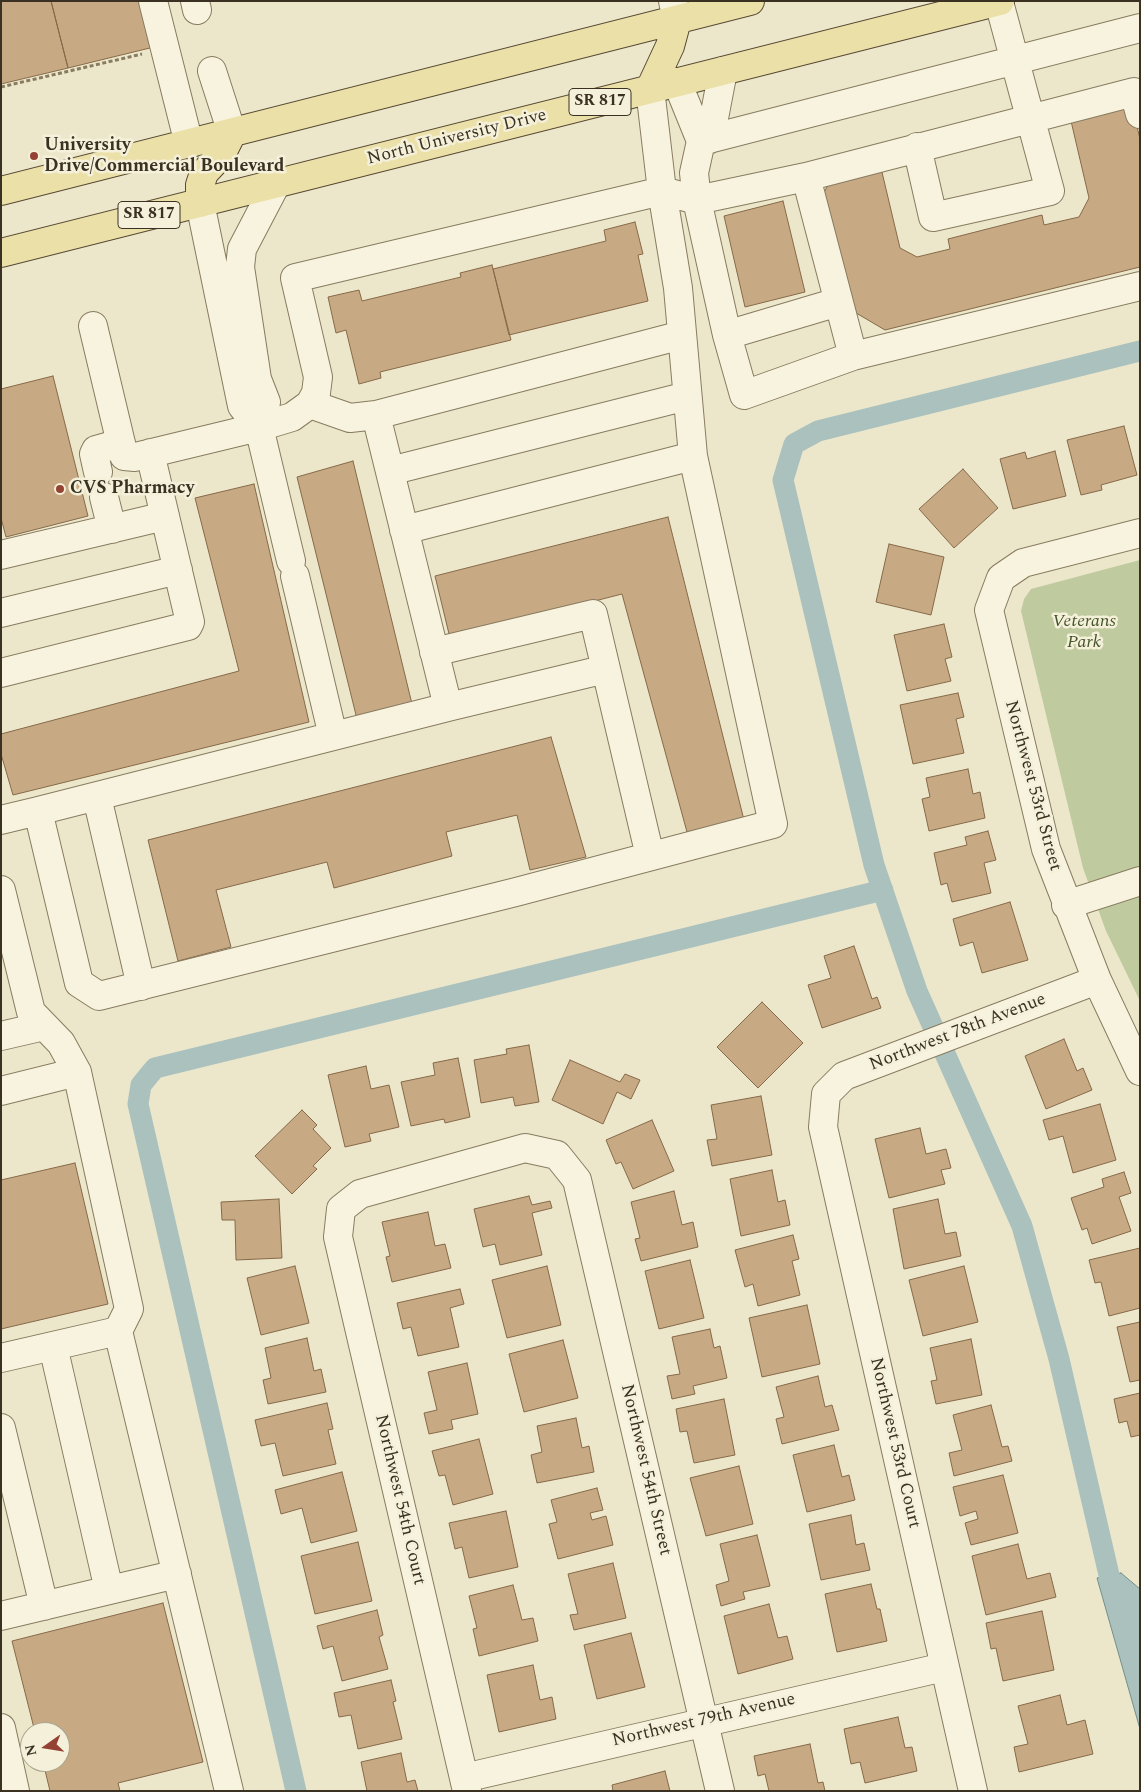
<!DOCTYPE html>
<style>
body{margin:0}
#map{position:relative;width:1141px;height:1792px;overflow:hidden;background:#ece7cb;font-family:Spectral,serif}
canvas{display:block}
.frame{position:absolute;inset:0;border:2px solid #3a3122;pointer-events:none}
.north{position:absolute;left:20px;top:1722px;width:50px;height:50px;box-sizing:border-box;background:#f4f0da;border:1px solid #aaa490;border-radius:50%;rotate:257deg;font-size:14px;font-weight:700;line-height:20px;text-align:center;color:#3a3122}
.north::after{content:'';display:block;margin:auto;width:18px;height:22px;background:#934234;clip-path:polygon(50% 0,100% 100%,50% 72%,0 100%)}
</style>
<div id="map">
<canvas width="1141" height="1792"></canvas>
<div class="frame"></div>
<div class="north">N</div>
</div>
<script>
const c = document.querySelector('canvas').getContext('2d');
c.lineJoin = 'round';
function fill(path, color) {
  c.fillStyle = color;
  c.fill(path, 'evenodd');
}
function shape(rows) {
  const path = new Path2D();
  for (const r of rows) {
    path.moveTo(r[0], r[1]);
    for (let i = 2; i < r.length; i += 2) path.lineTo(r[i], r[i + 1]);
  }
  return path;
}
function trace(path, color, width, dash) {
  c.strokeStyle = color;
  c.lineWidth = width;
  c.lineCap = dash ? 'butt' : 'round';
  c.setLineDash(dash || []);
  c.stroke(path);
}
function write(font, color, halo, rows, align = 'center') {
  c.font = font + ' Spectral,serif';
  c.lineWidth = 5;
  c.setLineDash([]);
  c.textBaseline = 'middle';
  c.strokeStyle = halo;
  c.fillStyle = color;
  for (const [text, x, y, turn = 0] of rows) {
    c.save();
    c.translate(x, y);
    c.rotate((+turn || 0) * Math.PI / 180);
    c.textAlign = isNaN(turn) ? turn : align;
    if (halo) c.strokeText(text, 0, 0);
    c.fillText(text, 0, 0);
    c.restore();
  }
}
fill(shape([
 [1140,560,1140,1001,1106,931,1083,868,1021,611,1024,599,1031,589]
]), '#bfca9f');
const water = shape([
 [1121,1573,1140,1589,1140,1729,1097,1578,1121,1573]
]);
fill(water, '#abc1be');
trace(water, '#728f8c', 1);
trace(shape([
 [1109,1575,1059,1359,1022,1226,917,991,874,865,783,480,794,444,818,431,1140,351],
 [296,1791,138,1104,141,1085,155,1068,883,890]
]), '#abc1be', 21);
const building = shape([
 [1,1,51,1,68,68,1,84,1,1],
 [51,1,142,1,154,47,68,68,51,1],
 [1132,106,1140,139,1140,267,885,330,851,310,823,194,831,180,881,168,900,248,917,257,950,249,948,239,1042,215,1044,225,1079,217,1089,198,1071,121,1132,106],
 [783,201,805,292,745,307,724,216,783,201],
 [635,222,643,254,638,255,648,301,509,335,493,269,606,241,604,230,635,222],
 [492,265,511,340,380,372,381,378,359,384,346,330,336,333,328,297,359,290,362,301,461,277,460,273,492,265],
 [53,376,88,516,6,537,1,518,1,389,53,376],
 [1124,426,1137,475,1101,485,1102,490,1081,495,1067,440,1124,426],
 [1055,451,1066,496,1013,509,1000,459,1025,452,1027,459,1055,451],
 [353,461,412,704,357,719,297,477,353,461],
 [963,469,998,508,954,548,919,509,963,469],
 [254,484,309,722,13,795,1,754,1,734,239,671,195,498,254,484],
 [668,517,744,820,687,832,622,594,450,638,435,576,668,517],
 [889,544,944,557,931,615,876,602,889,544],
 [944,624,952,657,945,659,951,681,907,691,894,635,944,624],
 [958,693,964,717,956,719,964,753,913,764,900,705,958,693],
 [551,737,586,857,530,870,517,815,446,832,452,856,334,888,327,862,216,890,231,947,178,961,148,840,551,737],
 [968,769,973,794,980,792,985,818,929,831,922,799,930,797,926,778,968,769],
 [988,831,996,860,984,863,991,893,952,902,947,883,941,885,934,853,967,845,965,837,988,831],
 [1010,902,1028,960,982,973,973,942,960,946,953,919,1010,902],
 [854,946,872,999,877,997,881,1008,822,1028,808,985,831,978,824,956,854,946],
 [762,1002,803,1043,758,1088,717,1047,762,1002],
 [1064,1039,1077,1071,1083,1068,1092,1090,1046,1109,1025,1056,1064,1039],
 [529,1045,539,1102,515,1106,513,1097,481,1103,474,1060,507,1054,506,1049,529,1045],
 [458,1058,470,1117,445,1123,444,1119,411,1126,401,1082,435,1075,433,1063,458,1058],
 [570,1060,620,1082,625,1074,640,1080,631,1099,617,1092,603,1124,552,1100,570,1060],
 [366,1066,371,1089,389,1085,399,1127,369,1134,371,1141,345,1147,328,1075,366,1066],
 [761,1096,772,1155,712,1166,707,1140,717,1139,711,1105,761,1096],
 [1100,1104,1116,1160,1073,1173,1063,1136,1049,1140,1043,1120,1100,1104],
 [302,1110,317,1125,313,1129,331,1148,313,1166,317,1169,292,1194,255,1156,302,1110],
 [652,1120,674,1171,633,1189,621,1162,616,1164,606,1140,652,1120],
 [920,1128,926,1154,946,1149,951,1168,941,1170,945,1184,889,1198,875,1139,920,1128],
 [75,1163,108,1304,1,1329,1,1180,75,1163],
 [772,1170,778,1202,785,1200,790,1225,741,1236,730,1179,772,1170],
 [1124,1172,1131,1193,1119,1197,1131,1231,1092,1244,1087,1228,1082,1230,1071,1198,1104,1187,1102,1179,1124,1172],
 [674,1191,682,1225,693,1222,698,1247,641,1261,635,1239,640,1238,631,1202,674,1191],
 [529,1196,532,1205,550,1201,552,1208,532,1213,542,1255,500,1265,495,1244,483,1247,474,1209,529,1196],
 [279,1199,282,1258,236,1260,235,1220,222,1220,221,1202,279,1199],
 [938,1199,945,1234,956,1232,961,1256,904,1269,893,1209,938,1199],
 [428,1212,435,1246,445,1244,451,1268,392,1282,386,1257,390,1256,382,1222,428,1212],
 [793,1235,799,1259,792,1261,800,1295,758,1306,753,1284,745,1287,735,1250,793,1235],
 [1140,1248,1140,1308,1109,1316,1101,1282,1095,1283,1089,1260,1140,1248],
 [690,1260,704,1318,659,1329,645,1271,690,1260],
 [295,1266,309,1323,261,1335,247,1278,295,1266],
 [547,1266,561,1325,507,1338,492,1280,547,1266],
 [964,1266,978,1322,923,1336,909,1280,964,1266],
 [460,1289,464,1304,450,1308,459,1347,418,1356,411,1327,403,1329,397,1303,460,1289],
 [807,1305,820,1364,762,1377,749,1318,807,1305],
 [1140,1322,1140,1380,1130,1382,1117,1327,1140,1322],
 [710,1329,714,1348,720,1346,727,1378,693,1386,695,1394,672,1399,667,1376,680,1374,672,1337,710,1329],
 [307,1338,314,1371,321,1369,326,1392,268,1404,263,1380,271,1378,265,1348,307,1338],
 [971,1339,982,1395,936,1404,931,1381,937,1380,930,1348,971,1339],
 [563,1340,578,1398,524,1412,509,1354,563,1340],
 [467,1363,478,1414,451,1420,453,1429,429,1434,424,1413,437,1410,428,1372,467,1363],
 [818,1376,825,1407,832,1405,839,1430,782,1444,776,1419,784,1417,776,1387,818,1376],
 [1140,1393,1140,1435,1131,1437,1127,1421,1119,1423,1114,1399,1140,1393],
 [724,1399,735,1455,694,1463,687,1431,680,1432,676,1409,724,1399],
 [327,1403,333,1429,328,1430,336,1464,283,1476,275,1443,261,1446,255,1420,327,1403],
 [991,1405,1002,1447,1008,1446,1012,1461,954,1476,949,1453,962,1450,953,1415,991,1405],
 [576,1418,582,1448,589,1446,594,1472,537,1483,531,1455,542,1452,537,1426,576,1418],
 [479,1439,493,1494,453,1505,445,1475,439,1476,432,1451,479,1439],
 [834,1445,842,1477,849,1475,855,1500,807,1512,793,1455,834,1445],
 [739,1466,753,1524,706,1536,690,1478,739,1466],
 [342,1472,357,1531,311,1543,302,1508,281,1514,275,1490,342,1472],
 [1003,1475,1018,1533,971,1545,965,1523,978,1519,976,1511,960,1516,953,1487,1003,1475],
 [597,1488,603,1510,590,1513,592,1520,606,1516,613,1545,558,1559,549,1524,557,1522,551,1500,597,1488],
 [506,1511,518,1567,469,1578,462,1547,455,1549,449,1523,506,1511],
 [851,1515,856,1545,864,1543,870,1570,821,1580,809,1524,851,1515],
 [757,1535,770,1586,743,1592,745,1599,721,1606,716,1585,729,1581,720,1544,757,1535],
 [358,1542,372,1601,315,1614,301,1556,358,1542],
 [1018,1544,1027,1579,1050,1573,1056,1597,986,1615,972,1556,1018,1544],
 [613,1563,626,1618,574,1630,570,1615,578,1614,568,1574,613,1563],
 [871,1584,877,1609,880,1609,887,1641,837,1652,825,1594,871,1584],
 [513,1585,522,1620,533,1618,538,1641,479,1656,473,1629,477,1628,469,1596,513,1585],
 [163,1603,203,1762,118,1783,120,1791,50,1791,43,1762,60,1762,60,1732,35,1732,12,1641,163,1603],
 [769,1604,778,1638,787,1636,793,1659,738,1674,724,1616,769,1604],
 [377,1610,383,1635,379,1637,388,1669,342,1681,333,1646,323,1649,317,1626,377,1610],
 [1042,1611,1054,1670,1003,1681,996,1648,991,1649,986,1623,1042,1611],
 [631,1633,645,1687,597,1699,584,1645,631,1633],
 [533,1665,540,1700,552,1697,556,1719,499,1732,487,1675,533,1665],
 [391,1680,396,1701,393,1702,402,1739,358,1749,351,1715,339,1717,334,1693,391,1680],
 [1060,1695,1067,1725,1085,1720,1093,1754,1019,1772,1014,1747,1028,1744,1018,1706,1060,1695],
 [898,1717,905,1748,912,1747,917,1771,865,1783,860,1762,851,1764,844,1729,898,1717],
 [810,1744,818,1783,823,1782,825,1791,769,1791,765,1774,758,1776,754,1756,810,1744],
 [401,1753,407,1782,415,1780,418,1791,367,1791,361,1762,401,1753],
 [665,1771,670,1791,613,1791,612,1785,665,1771]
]);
fill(building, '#c7aa84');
trace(building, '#866948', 1);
const minor = shape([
 [153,1,189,144],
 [195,1,197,10],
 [673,1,677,20],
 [1140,28,701,141,694,173,697,200,727,335,744,395,853,356,1140,286],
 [212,71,232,133],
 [677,82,701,141],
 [710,139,723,71],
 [917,147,933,217,1050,191,999,2],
 [806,177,853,356],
 [200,203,242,406,259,427,291,561],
 [93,326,124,456,135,457,259,427,292,417,310,404,316,393,318,377,295,278,662,191,697,200,806,177,1134,92,1140,114],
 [727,335,838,302],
 [310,404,350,418,376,415,448,707,38,811,79,983,99,996,516,892,773,824,693,456,678,288,662,191,650,89],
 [376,415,682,335],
 [259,427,266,402,257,379,240,267,242,249,276,184],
 [390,471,687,396],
 [98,472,94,454,96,450,121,443],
 [104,497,112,529],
 [404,530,693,456],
 [1140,533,1023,563,1001,578,989,610,1046,849,1097,980,1140,1071],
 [1,555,165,516],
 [295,576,333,736],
 [1,613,178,570],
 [434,652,593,614,650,856],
 [1,673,188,626,190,622,150,453],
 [448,707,606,669],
 [97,797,141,986],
 [1,820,38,811],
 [1,890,31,1012,61,1043,77,1072,129,1309,118,1331,229,1791],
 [1066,905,1140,881],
 [1,1036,44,1026],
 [1,1091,77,1072],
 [53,1346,109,1590],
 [1,1358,118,1331],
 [1,1428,44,1606],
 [1,1616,177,1574],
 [1,1728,15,1791],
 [464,1778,944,1667],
 [467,1791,338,1237,341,1209,360,1194,525,1148,557,1155,577,1180,720,1791],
 [973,1791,823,1127,826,1094,844,1076,1097,980]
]);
const major = shape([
 [650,89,670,46,677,20],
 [1,191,750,1],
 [200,203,200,185,204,173,221,155,232,133],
 [1,253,1000,1]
]);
trace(minor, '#887b60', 30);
trace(major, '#574934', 30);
trace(shape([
 [1,87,142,54]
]), '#887b60', 3, [4, 2.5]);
trace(minor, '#f7f3de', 28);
trace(major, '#ebe0a7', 28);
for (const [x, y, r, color] of [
 [34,156,5,"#934234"],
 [60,489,5,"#934234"]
]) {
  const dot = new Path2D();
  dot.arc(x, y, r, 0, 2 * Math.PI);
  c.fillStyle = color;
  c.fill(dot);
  trace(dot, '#f4f0da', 2);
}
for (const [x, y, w] of [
 [600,102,62],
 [149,215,62]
]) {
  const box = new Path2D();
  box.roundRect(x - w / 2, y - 13.5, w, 27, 4);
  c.fillStyle = '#f4f0da';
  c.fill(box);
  trace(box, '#3a3122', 1);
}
write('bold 16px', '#3a3122', null, [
 ["SR 817",600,102],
 ["SR 817",149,215]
]);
write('18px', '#3a3122', '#f4f0da', [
 ["North University Drive",457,138,-14],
 ["Northwest 53rd Street",1032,786,75],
 ["Northwest 78th Avenue",958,1033,-21],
 ["Northwest 53rd Court",894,1443,77],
 ["Northwest 54th Street",645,1470,77],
 ["Northwest 54th Court",399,1500,77],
 ["Northwest 79th Avenue",704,1721,-13]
]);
write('bold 18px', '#3a3122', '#f4f0da', [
 ["University",44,146],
 ["Drive/Commercial Boulevard",44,167],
 ["CVS Pharmacy",70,489]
], 'left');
write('italic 18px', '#44552b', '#f4f0da', [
 ["Veterans",1084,622],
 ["Park",1084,643]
]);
</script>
